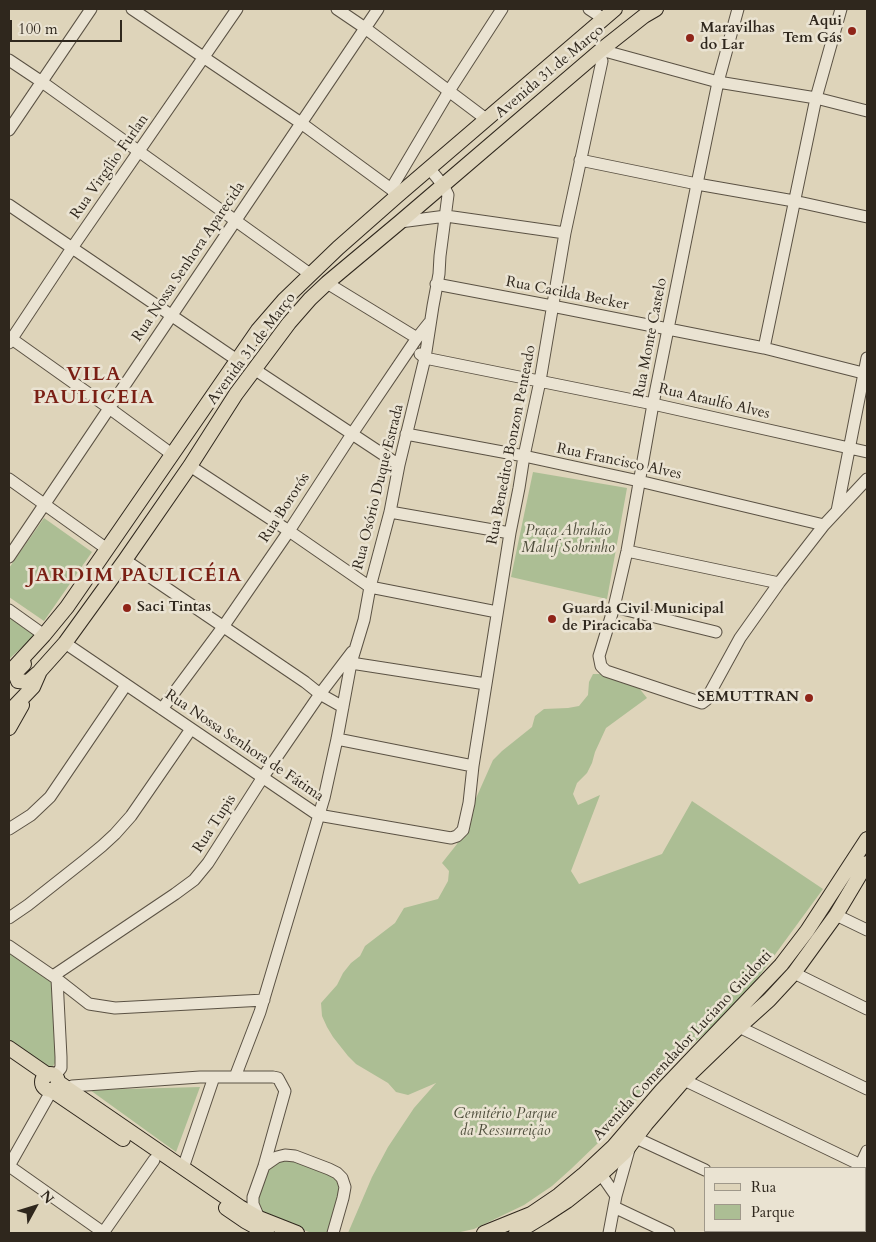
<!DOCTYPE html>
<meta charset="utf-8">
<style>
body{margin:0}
#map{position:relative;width:876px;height:1242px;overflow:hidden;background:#ded4ba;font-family:Cardo,serif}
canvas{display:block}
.frame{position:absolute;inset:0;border:10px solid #2f271d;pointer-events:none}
.legend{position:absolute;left:704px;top:1167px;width:162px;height:65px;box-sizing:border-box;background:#eae3d2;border:1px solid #9f988a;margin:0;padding:6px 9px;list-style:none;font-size:15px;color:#2f271d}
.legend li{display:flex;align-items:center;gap:10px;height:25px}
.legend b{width:25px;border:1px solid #9f988a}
.north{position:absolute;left:10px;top:1182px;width:50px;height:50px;-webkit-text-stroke:4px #eae3d2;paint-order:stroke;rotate:51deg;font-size:14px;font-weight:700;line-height:20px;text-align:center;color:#2f271d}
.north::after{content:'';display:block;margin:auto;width:18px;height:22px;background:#2f271d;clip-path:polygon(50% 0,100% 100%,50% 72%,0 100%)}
.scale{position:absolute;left:10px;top:20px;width:112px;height:22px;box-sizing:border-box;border:2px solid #2f271d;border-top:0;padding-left:6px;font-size:15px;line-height:18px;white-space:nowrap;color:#2f271d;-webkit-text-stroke:4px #eae3d2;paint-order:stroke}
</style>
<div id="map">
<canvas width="876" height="1242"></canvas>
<div class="frame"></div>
<ul class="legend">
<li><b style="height:6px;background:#ded4ba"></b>Rua</li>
<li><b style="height:14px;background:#acbe94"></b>Parque</li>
</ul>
<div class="north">N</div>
<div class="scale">100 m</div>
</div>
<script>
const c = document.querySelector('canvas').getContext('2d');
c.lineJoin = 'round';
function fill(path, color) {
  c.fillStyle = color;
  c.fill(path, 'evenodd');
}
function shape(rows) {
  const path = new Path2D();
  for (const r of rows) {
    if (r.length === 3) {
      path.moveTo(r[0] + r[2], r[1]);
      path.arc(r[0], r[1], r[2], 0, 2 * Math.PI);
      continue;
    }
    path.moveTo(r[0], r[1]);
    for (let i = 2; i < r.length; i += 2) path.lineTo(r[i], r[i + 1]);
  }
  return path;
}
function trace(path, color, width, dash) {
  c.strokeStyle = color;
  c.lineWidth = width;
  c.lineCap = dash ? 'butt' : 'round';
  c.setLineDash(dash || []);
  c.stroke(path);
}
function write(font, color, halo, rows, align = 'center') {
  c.font = font + ' Cardo,serif';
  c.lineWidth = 5;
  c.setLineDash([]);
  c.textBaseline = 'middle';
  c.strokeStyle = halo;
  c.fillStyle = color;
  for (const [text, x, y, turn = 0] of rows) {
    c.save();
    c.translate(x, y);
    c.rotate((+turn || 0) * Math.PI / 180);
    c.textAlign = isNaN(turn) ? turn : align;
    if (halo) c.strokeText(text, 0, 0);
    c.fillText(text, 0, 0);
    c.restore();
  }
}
fill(shape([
 [533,472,627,488,607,599,511,577],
 [44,518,92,552,44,621,9,597,9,568],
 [9,615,37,634,9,659],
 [593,674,603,674,639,688,647,698,606,728,595,752,592,763,587,773,577,783,573,794,578,805,600,795,571,871,579,884,662,854,692,801,823,889,741,1001,662,1072,598,1143,571,1169,552,1186,524,1205,497,1218,474,1229,456,1233,348,1233,372,1177,388,1147,414,1108,436,1083,408,1095,396,1092,388,1083,356,1064,348,1056,333,1037,327,1027,322,1016,321,1003,337,985,343,973,351,963,360,956,365,946,395,923,404,908,438,899,448,881,449,871,442,863,457,844,461,832,493,760,502,751,532,727,535,716,544,709,568,708,579,706,588,695,589,682],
 [9,950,53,980,59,1057,53,1066,42,1068,9,1042],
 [200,1087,176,1152,90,1090],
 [290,1158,332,1174,337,1181,340,1193,329,1233,312,1233,262,1216,258,1197,266,1175,273,1164]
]), '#acbe94');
const minor = shape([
 [132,9,301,123,391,189,397,196],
 [337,9,365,28,486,119],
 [589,9,604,19],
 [738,9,718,82,697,184,653,404,627,551,614,607,599,656,601,666,606,671,702,703,706,700,740,638,779,583,824,525,867,479],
 [601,50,718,82,816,98,867,111],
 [9,60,42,82,310,274],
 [9,130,91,9],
 [580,160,697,184,794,201,867,217],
 [391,189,449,91,502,9],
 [9,205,237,360],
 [400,222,446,216,565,233],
 [327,283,417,338],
 [436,284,552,306,764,348,867,374],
 [9,337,109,408,173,455],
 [9,343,72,248,237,9],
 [764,348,816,98,841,9],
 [420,354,425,358,653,404,867,452],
 [254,369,399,465],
 [406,434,524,456,639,481,824,525],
 [190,466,289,531,370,587,497,612],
 [9,479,107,549],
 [837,511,867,358],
 [390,512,510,533],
 [627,551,779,583],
 [9,557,378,9],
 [125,560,305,682,320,694,343,707],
 [614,607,716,632],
 [9,610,44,635],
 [65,643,318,815,451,838,457,836,463,830,469,803,473,766,510,533,519,488,524,456,540,381,565,233,602,61,598,53],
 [351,663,486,684],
 [162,709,223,627,289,531,352,434,417,338,429,323],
 [337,739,473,766],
 [9,829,31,815,50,797,126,685],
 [836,915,867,930],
 [9,918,28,905,85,860,102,846,115,834,131,816,191,729],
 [9,946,57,979,89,1004,115,1008,264,1000],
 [794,973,867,1009],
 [53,976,175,894,194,880,208,863,263,777,320,694,352,652],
 [739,1027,867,1089],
 [679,1074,684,1080,867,1168],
 [55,1076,61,1068,61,1057,57,979],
 [235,1077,260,1012,324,798,337,739,351,663,364,620,370,587,390,512,399,465,425,358,433,306,439,274,440,256,448,195,443,185,429,168],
 [67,1088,72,1086,200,1077,273,1077,278,1078,285,1091,264,1166,253,1197,253,1204,259,1218],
 [636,1138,705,1170],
 [9,1166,104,1233],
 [9,1166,48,1097,49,1090],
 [264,1166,277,1157,285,1155,295,1156,329,1169,337,1173,342,1178,345,1187,343,1198,333,1233],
 [596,1167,616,1196],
 [183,1168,214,1077],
 [859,1168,867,1151],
 [614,1207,669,1233],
 [831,1231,836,1233],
 [103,1233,154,1160],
 [609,1233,616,1196,630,1146]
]);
const major = shape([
 [24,664,15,673,18,681,28,682,38,673],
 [9,673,44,635,67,607,258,330,284,300,338,248,397,196,615,9],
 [9,712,33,687,40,671,65,643,125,560,190,466,236,394,289,323,310,299,327,283,400,222,601,50,644,16,656,9],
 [9,728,22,705],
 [9,1048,48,1075],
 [50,1082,8],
 [58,1082,240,1207,259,1218,297,1233],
 [51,1090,123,1139],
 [226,1208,245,1221,267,1233],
 [484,1233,531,1214,559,1195,583,1175,614,1146,662,1090,781,965,807,931,867,839],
 [516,1233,544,1216,567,1201,601,1174,625,1152,646,1124,684,1080,739,1027,769,1000,794,973,836,915,867,863]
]);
trace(minor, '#5b5244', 13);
trace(major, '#2f271d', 16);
trace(minor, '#eae3d2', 11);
trace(major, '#ded4ba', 14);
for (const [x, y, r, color] of [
 [852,31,5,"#8f2418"],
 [690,38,5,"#8f2418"],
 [127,608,5,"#8f2418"],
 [552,619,5,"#8f2418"],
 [809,698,5,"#8f2418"]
]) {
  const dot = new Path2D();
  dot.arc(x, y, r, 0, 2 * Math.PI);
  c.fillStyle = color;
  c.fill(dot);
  trace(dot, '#eae3d2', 2);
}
write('bold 15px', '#2f271d', '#eae3d2', [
 ["Aqui",842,22,"right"],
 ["Tem Gás",842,39,"right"],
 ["Maravilhas",700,29],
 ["do Lar",700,46],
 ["Saci Tintas",137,608],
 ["Guarda Civil Municipal",562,610],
 ["de Piracicaba",562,627],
 ["SEMUTTRAN",799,698,"right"]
], 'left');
write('15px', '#2f271d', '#eae3d2', [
 ["Avenida 31 de Março",550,72,-40],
 ["Rua Virgílio Furlan",110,167,-55],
 ["Rua Nossa Senhora Aparecida",189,262,-56],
 ["Rua Cacilda Becker",567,294,11],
 ["Rua Monte Castelo",651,338,-79],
 ["Avenida 31 de Março",252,349,-53],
 ["Rua Ataulfo Alves",714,402,13],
 ["Rua Benedito Bonzon Penteado",512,445,-79],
 ["Rua Francisco Alves",619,462,12],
 ["Rua Osório Duque Estrada",379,487,-76],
 ["Rua Bororós",285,508,-57],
 ["Rua Nossa Senhora de Fátima",244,746,34],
 ["Rua Tupis",215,824,-57],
 ["Avenida Comendador Luciano Guidotti",683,1046,-47]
]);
write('italic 15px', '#4e4d3b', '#eae3d2', [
 ["Praça Abrahão",568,532],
 ["Maluf Sobrinho",568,549],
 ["Cemitério Parque",505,1115],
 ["da Ressurreição",505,1132]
]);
c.letterSpacing = '1px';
write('bold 20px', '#7a1f14', '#eae3d2', [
 ["VILA",94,375],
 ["PAULICEIA",94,398],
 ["JARDIM PAULICÉIA",135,576]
]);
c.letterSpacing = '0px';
</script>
